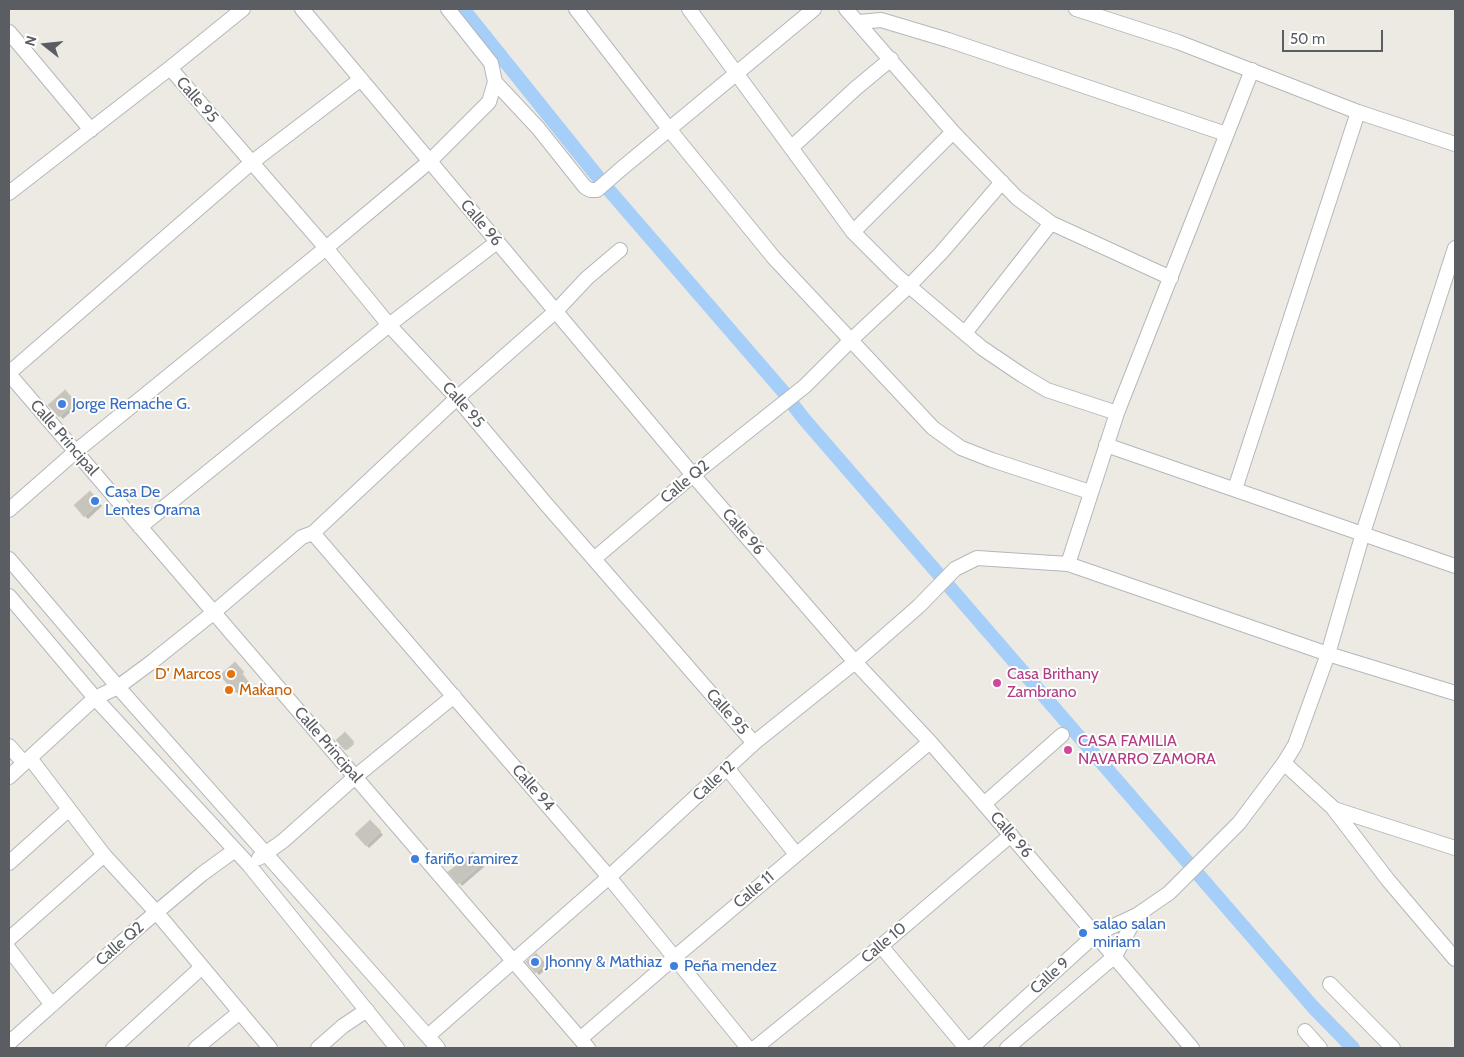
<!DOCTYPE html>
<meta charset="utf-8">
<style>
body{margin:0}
#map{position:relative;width:1464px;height:1057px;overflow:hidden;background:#eceae2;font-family:Cabin,sans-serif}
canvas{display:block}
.frame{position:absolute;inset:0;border:10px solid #5a5d61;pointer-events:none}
.north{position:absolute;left:20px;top:20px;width:50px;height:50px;-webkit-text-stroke:4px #fff;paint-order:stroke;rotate:286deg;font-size:14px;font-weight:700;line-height:20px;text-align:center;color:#5a5d61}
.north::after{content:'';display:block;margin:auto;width:18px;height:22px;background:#5a5d61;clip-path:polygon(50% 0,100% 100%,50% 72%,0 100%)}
.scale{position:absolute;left:1282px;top:30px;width:101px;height:22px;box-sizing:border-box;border:2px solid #5a5d61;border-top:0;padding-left:6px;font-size:15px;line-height:18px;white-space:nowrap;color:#5a5d61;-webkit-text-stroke:4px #fff;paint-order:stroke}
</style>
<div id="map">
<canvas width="1464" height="1057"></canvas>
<div class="frame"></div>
<div class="north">N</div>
<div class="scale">50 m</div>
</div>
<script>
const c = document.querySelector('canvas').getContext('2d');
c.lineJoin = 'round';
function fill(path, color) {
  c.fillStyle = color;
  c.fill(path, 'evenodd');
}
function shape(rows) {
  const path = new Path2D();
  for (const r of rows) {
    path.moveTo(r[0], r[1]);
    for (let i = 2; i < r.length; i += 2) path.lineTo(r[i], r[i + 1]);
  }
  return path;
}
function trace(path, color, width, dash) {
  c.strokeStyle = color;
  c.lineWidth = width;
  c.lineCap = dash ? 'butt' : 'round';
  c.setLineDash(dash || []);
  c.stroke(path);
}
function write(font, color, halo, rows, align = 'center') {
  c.font = font + ' Cabin,sans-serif';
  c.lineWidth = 4;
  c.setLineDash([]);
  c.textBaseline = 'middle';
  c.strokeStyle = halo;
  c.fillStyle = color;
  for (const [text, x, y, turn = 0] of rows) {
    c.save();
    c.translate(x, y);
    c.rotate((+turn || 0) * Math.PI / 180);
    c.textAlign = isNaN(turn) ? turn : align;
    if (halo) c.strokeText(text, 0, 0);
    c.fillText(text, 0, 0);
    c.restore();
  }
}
fill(shape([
 [65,391,78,405,63,419,50,405],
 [93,495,102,506,88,519,85,516],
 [238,667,250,684,238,694,235,691],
 [345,733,354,744,347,750,338,740],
 [370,821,383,835,369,848,356,834],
 [476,857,484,867,462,886,450,872],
 [539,957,548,968,539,975,527,962]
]), '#0003');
trace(shape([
 [463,9,598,177],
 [608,189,787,396],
 [790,401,804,419,941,577],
 [947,584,1313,1007,1353,1048]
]), '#a5cef9', 14);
const building = shape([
 [65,390,76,402,59,417,48,405,65,390],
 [90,491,100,502,84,517,74,505,90,491],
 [235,662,244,672,242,674,247,680,234,692,220,675,235,662],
 [345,732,354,742,345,750,336,740,345,732],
 [370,820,381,831,366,846,355,834,370,820],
 [473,852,482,864,458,884,448,872,473,852],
 [536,953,546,964,535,973,526,962,536,953]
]);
fill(building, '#c7c4be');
trace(building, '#d0ccc0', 1);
const minor = shape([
 [302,9,693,475,855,662,930,742,984,804,1192,1048],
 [576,9,669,129,774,258,933,428,961,448,992,460,1090,492],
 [689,9,853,232,896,275,982,348,1022,375,1047,390,1117,413],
 [846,9,953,132,1017,198,1051,223,1171,278],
 [1076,9,1178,42,1358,112,1455,144],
 [859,22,881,20,948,40,1226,134],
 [9,32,91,130],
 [170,68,326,248,389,325,457,398,546,504,754,743],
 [495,82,538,128,585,187,590,190,597,190,621,169,814,9],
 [791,148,856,88,891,59],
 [9,193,170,68,243,9],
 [853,232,953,132],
 [965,333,1051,223],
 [9,373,251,163,361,79],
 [9,374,588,1048],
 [1106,445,1455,566],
 [1235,489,1358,112],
 [9,510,75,452,326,248,430,161,489,102,495,82,491,63,448,9],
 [140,527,389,325,497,242],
 [313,533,609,877,748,1048],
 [595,558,693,475,805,386,851,340,909,286,941,253,1002,182],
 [9,559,118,687,438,1048],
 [1068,564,1117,413,1252,70],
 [9,596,95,698,249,865,397,1048],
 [9,746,24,763],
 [30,758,104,855,157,913,270,1048],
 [1284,763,1332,807,1388,880,1455,959],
 [727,768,796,854],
 [9,777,95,698,118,687,153,661,213,613,302,537,313,533,457,398,556,311,587,278,620,250],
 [984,804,1062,735],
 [1334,809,1455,848],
 [259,858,283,841,355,777,454,696],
 [9,863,69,809],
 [9,939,104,855],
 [881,946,966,1048],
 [9,949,52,1005],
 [1330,984,1393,1048],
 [1305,1031,1320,1048],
 [428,1036,609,877,754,743,855,662,919,606,955,569,977,558,1068,564,1328,654,1455,693],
 [580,1039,675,957,930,742],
 [9,1043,140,926,202,874,235,850],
 [113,1048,202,967],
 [196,1048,240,1012],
 [318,1048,343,1026,367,1010],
 [755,1048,881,946,1011,835],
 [971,1048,1096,934,1137,915,1169,893,1239,823,1284,763,1295,745,1328,654,1363,533,1455,248],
 [1007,1048,1115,956,1137,915]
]);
trace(minor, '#b4b7bb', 16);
trace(minor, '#fff', 14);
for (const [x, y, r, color] of [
 [62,404,5,"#3f7fe0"],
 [95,501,5,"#3f7fe0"],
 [231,674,5,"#e8710a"],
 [997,683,5,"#d1479c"],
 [229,690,5,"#e8710a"],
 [1068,750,5,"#d1479c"],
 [415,859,5,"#3f7fe0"],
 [1083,933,5,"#3f7fe0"],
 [535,962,5,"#3f7fe0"],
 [674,966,5,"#3f7fe0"]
]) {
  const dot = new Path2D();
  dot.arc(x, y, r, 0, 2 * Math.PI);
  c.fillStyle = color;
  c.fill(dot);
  trace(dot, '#fff', 2);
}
write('16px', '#5a5d61', '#fff', [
 ["Calle 95",197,100,49],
 ["Calle 96",481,223,50],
 ["Calle 95",463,405,49],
 ["Calle Principal",64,438,49],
 ["Calle Q2",685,482,-40],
 ["Calle 96",743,532,49],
 ["Calle 95",727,712,49],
 ["Calle Principal",328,745,49],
 ["Calle 12",714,781,-43],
 ["Calle 94",533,788,49],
 ["Calle 96",1011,835,49],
 ["Calle 11",754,890,-40],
 ["Calle 10",884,943,-40],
 ["Calle Q2",120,944,-41],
 ["Calle 9",1050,976,-42]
]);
write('16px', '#366cbe', '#fff', [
 ["Jorge Remache G.",72,404],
 ["Casa De",105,492],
 ["Lentes Orama",105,510],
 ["fariño ramirez",425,859],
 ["salao salan",1093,924],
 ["miriam",1093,942],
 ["Jhonny & Mathiaz",545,962],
 ["Peña mendez",684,966]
], 'left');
write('16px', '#c56008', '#fff', [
 ["D' Marcos",221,674],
 ["Makano",239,690,"left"]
], 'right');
write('16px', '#b23c85', '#fff', [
 ["Casa Brithany",1007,674],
 ["Zambrano",1007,692],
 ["CASA FAMILIA",1078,741],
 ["NAVARRO ZAMORA",1078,759]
], 'left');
</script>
